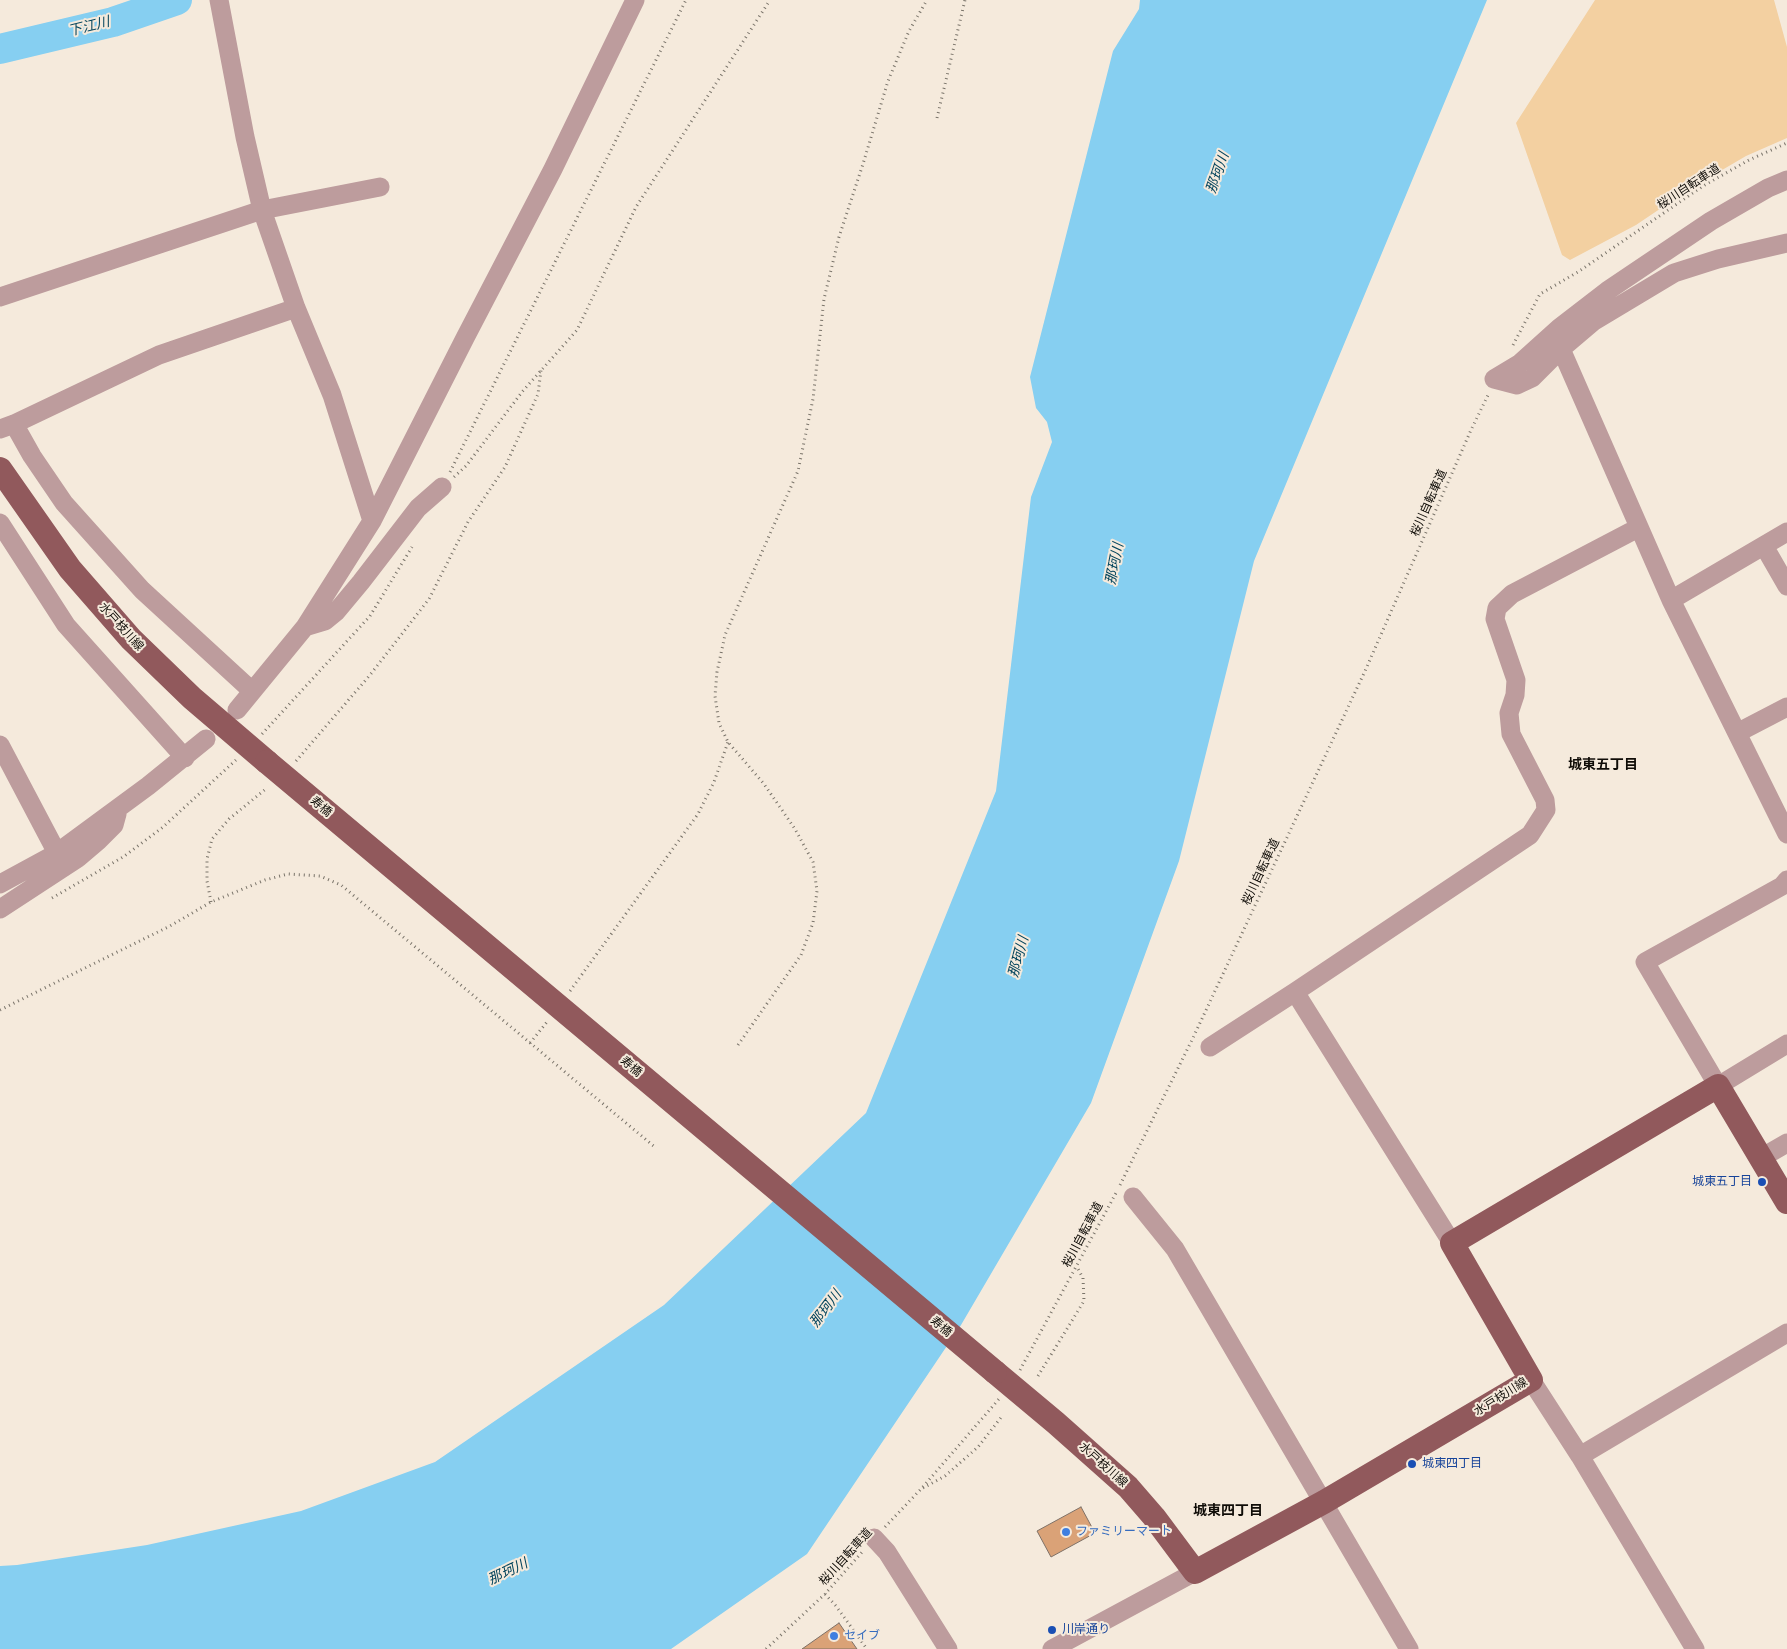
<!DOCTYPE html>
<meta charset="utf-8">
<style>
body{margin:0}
canvas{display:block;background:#f5eadc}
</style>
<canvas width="1787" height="1649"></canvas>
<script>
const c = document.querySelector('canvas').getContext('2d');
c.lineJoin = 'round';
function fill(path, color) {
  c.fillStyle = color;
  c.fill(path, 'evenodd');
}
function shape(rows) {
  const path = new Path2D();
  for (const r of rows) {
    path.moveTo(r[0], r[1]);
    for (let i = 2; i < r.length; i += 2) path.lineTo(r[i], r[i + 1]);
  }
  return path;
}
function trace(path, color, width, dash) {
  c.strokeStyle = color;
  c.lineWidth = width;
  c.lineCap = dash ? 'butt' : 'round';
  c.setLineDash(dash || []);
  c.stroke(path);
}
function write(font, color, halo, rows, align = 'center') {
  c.font = font + ' Arial,"Noto Sans JP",sans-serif';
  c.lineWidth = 4;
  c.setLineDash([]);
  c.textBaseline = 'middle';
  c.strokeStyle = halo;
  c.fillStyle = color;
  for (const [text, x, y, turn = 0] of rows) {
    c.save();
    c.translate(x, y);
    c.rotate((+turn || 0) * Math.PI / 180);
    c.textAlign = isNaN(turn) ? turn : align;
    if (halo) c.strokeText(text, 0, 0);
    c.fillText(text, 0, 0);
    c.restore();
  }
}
fill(shape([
 [1595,0,1774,0,1787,47,1787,138,1746,156,1688,190,1636,225,1570,260,1562,255,1516,123]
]), '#f3d0a1');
fill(shape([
 [1140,0,1487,0,1254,561,1179,861,1091,1103,961,1325,807,1554,671,1649,0,1649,0,1566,17,1565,147,1545,301,1511,435,1462,664,1305,866,1113,996,791,1031,497,1052,442,1047,422,1036,408,1030,377,1113,51,1139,9]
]), '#86cff1');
trace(shape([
 [0,49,113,22,177,0]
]), '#86cff1', 30);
const building = shape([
 [1081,1507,1095,1533,1051,1557,1037,1531,1081,1507],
 [839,1623,857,1649,802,1649,839,1623]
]);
fill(building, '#daa277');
trace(building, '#7f7167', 1);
trace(shape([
 [937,118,965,0],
 [1513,345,1540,294,1578,272,1703,186,1749,160,1787,143],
 [450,472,686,0],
 [454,477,466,466,522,392,577,330,636,207,770,0],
 [262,734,370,616,412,547],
 [296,761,370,675,429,599,468,522,505,467,538,394,541,370],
 [52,898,123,857,163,827,236,760],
 [211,902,207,881,207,859,212,839,229,819,267,788],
 [570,991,698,814,714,782,728,742],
 [0,1010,170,926,211,902,265,880,288,874,320,876,341,885,656,1148],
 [530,1043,547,1022],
 [738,1045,801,955,813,923,817,891,813,862,795,829,764,784,728,742,719,723,715,696,717,672,725,635,798,471,813,399,824,299,839,237,863,164,888,81,909,31,927,0],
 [1120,1185,1192,1040,1365,671,1471,430,1489,393],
 [1020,1370,1116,1193],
 [1038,1376,1084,1301,1083,1278,1077,1267],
 [923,1488,945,1476,978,1447,1003,1415],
 [885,1527,921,1489,999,1399],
 [825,1594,836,1606,867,1649],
 [766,1649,825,1594,864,1550]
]), '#7a746a', 3, [1, 4]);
trace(shape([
 [219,0,245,137,262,210,296,308,332,395,372,521],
 [0,297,262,210,380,187],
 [1561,349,1594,321,1674,273,1718,259,1787,243],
 [1494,379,1517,385,1532,378,1561,349,1671,600,1787,834],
 [1494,379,1519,364,1559,328,1607,291,1711,221,1768,188,1787,180],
 [14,424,32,456,64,503,142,590,252,691],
 [0,429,14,424,159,355,296,308],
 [0,523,66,625,185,758],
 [1764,546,1787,586],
 [1671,600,1787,532],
 [305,627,325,621,336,612,361,582,418,508,442,487],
 [237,710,305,627,372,521,465,338,553,169,635,0],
 [1737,733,1787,707],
 [0,745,57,853],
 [1787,880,1782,886,1645,962,1718,1086,1787,1044],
 [0,884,57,853,148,786,206,739],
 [0,909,78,858,98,841,114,825,117,814],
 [1295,992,1452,1243],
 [1210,1047,1295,992,1530,835,1546,810,1545,800,1511,734,1509,713,1515,695,1516,680,1495,619,1497,608,1512,594,1638,528],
 [1761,1158,1787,1143],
 [1133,1197,1175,1249,1409,1649],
 [1531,1380,1580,1456,1695,1649],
 [1580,1456,1787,1333],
 [874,1538,887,1552,948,1649],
 [1052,1649,1195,1572]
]), '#bd9c9d', 19);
trace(shape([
 [0,469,70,569,131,639,192,698,267,762],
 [995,1372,1056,1423,1128,1487,1154,1517,1195,1572,1324,1502,1531,1380,1452,1243,1718,1086,1787,1202]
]), '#91595c', 24);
trace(shape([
 [267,762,995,1372]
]), '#91595c', 24);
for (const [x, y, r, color] of [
 [1762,1182,5,"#1a4fb4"],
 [1412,1464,5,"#1a4fb4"],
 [1066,1532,5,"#3f7fe0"],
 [1052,1630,5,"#1a4fb4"],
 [834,1636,5,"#3f7fe0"]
]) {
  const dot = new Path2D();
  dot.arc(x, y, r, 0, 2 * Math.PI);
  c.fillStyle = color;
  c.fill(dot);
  trace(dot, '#f5eadc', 2);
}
write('12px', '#0f0c07', '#f5eadc', [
 ["桜川自転車道",1689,187,-33],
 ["桜川自転車道",1429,503,-66],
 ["水戸枝川線",121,627,48],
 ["寿橋",321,807,40],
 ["桜川自転車道",1261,872,-65],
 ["寿橋",631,1067,40],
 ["桜川自転車道",1083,1235,-62],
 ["寿橋",941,1327,40],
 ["水戸枝川線",1501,1397,-32],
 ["水戸枝川線",1103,1465,42],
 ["桜川自転車道",846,1557,-48]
]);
write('12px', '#164399', '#f5eadc', [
 ["城東五丁目",1752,1182,"right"],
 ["城東四丁目",1422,1464],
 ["川岸通り",1062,1630]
], 'left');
write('12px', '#366cbe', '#f5eadc', [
 ["ファミリーマート",1076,1532],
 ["セイブ",844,1636]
], 'left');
write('italic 14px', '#03445c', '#f5eadc', [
 ["下江川",89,27,-14],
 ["那珂川",1218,173,-71],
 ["那珂川",1115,564,-79],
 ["那珂川",1019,957,-75],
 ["那珂川",826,1309,-53],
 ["那珂川",508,1572,-26]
]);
write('bold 14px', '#0f0c07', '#f5eadc', [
 ["城東五丁目",1603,765],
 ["城東四丁目",1228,1511]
]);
</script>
